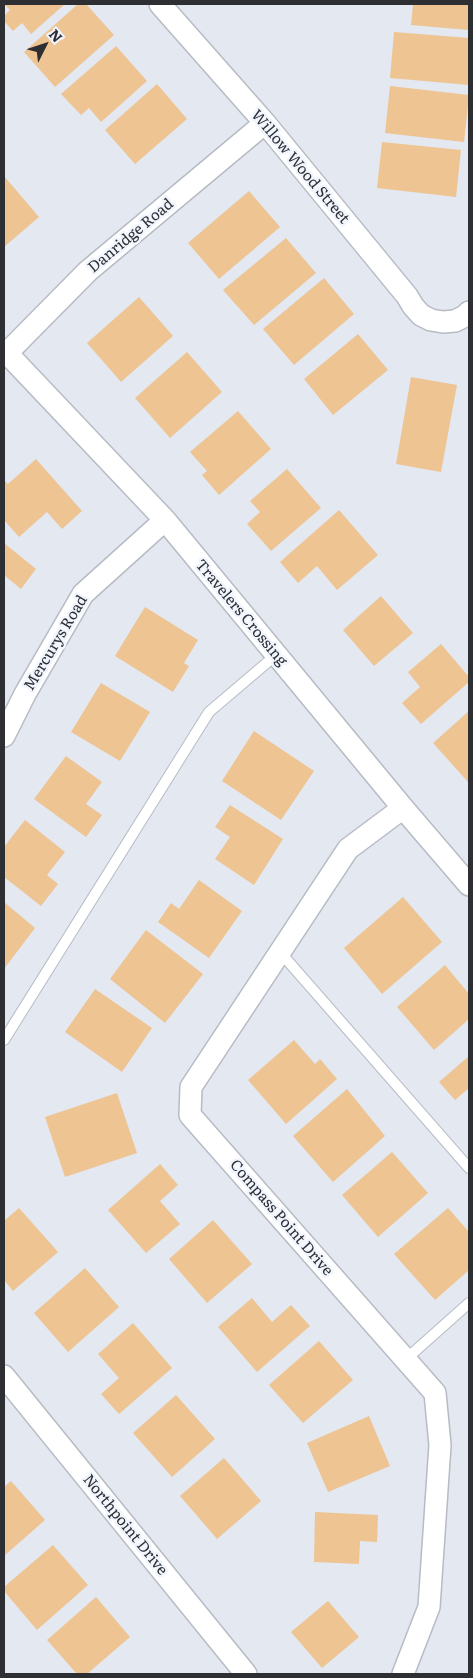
<!DOCTYPE html>
<style>
body{margin:0}
#map{position:relative;width:473px;height:1678px;overflow:hidden;background:#e3e8f1;font-family:Literata,serif}
canvas{display:block}
.frame{position:absolute;inset:0;border:5px solid #2d2f32;pointer-events:none}
.north{position:absolute;left:20px;top:20px;width:50px;height:50px;-webkit-text-stroke:4px #f1f5fe;paint-order:stroke;rotate:49deg;font-size:14px;font-weight:700;line-height:20px;text-align:center;color:#2d2f32}
.north::after{content:'';display:block;margin:auto;width:18px;height:22px;background:#2d2f32;clip-path:polygon(50% 0,100% 100%,50% 72%,0 100%)}
</style>
<div id="map">
<canvas width="473" height="1678"></canvas>
<div class="frame"></div>
<div class="north">N</div>
</div>
<script>
const c = document.querySelector('canvas').getContext('2d');
c.lineJoin = 'round';
function fill(path, color) {
  c.fillStyle = color;
  c.fill(path, 'evenodd');
}
function shape(rows) {
  const path = new Path2D();
  for (const r of rows) {
    path.moveTo(r[0], r[1]);
    for (let i = 2; i < r.length; i += 2) path.lineTo(r[i], r[i + 1]);
  }
  return path;
}
function trace(path, color, width, dash) {
  c.strokeStyle = color;
  c.lineWidth = width;
  c.lineCap = dash ? 'butt' : 'round';
  c.setLineDash(dash || []);
  c.stroke(path);
}
function write(font, color, halo, rows, align = 'center') {
  c.font = font + ' Literata,serif';
  c.lineWidth = 5;
  c.setLineDash([]);
  c.textBaseline = 'middle';
  c.strokeStyle = halo;
  c.fillStyle = color;
  for (const [text, x, y, turn = 0] of rows) {
    c.save();
    c.translate(x, y);
    c.rotate((+turn || 0) * Math.PI / 180);
    c.textAlign = isNaN(turn) ? turn : align;
    if (halo) c.strokeText(text, 0, 0);
    c.fillText(text, 0, 0);
    c.restore();
  }
}
fill(shape([
 [4,4,65,4,31,34,22,23,13,31,4,21,4,16,10,10],
 [78,4,86,4,114,35,55,87,24,52],
 [413,4,469,4,469,30,411,25],
 [394,32,469,38,469,85,390,78],
 [116,46,147,81,101,122,89,108,81,115,61,94],
 [157,84,187,119,135,164,105,130],
 [390,86,469,95,464,142,385,133],
 [382,142,461,150,456,197,377,188],
 [4,176,39,217,4,247],
 [249,191,280,227,219,279,188,243],
 [286,238,316,273,254,325,223,290],
 [324,278,354,314,294,365,263,329],
 [139,297,173,336,121,382,87,343],
 [358,334,388,370,333,415,304,379],
 [187,352,222,392,170,438,135,398],
 [411,377,457,385,441,472,396,464],
 [238,411,271,449,219,495,202,475,207,471,190,452],
 [36,459,82,511,62,529,47,512,19,537,4,520,4,480,8,484],
 [287,469,321,508,271,551,247,524,260,512,250,501],
 [339,510,378,555,337,590,317,566,298,583,280,562],
 [4,543,36,569,21,589,4,575],
 [381,596,413,633,374,666,343,630],
 [145,607,198,640,184,663,189,666,173,692,115,656],
 [441,644,469,677,469,682,421,724,402,703,420,687,408,672],
 [101,683,150,712,120,761,71,732],
 [469,711,469,780,468,782,433,743],
 [254,731,314,771,281,820,222,781],
 [66,756,102,782,86,804,102,815,86,837,34,799],
 [230,805,283,839,254,885,215,859,230,837,215,827],
 [25,820,65,852,47,875,58,884,41,906,4,877,4,847],
 [199,880,242,911,209,958,158,922,171,903,179,909],
 [403,897,442,942,382,994,344,948],
 [4,902,35,928,4,969],
 [146,930,203,974,165,1023,110,979],
 [445,965,469,994,469,1019,434,1050,397,1007],
 [95,989,152,1028,122,1072,65,1032],
 [294,1040,315,1064,320,1059,337,1079,286,1124,248,1080],
 [469,1056,469,1088,455,1100,439,1082],
 [347,1089,385,1136,333,1182,293,1136],
 [117,1093,137,1153,65,1177,45,1117],
 [392,1152,428,1193,378,1237,342,1195],
 [160,1164,178,1185,160,1201,180,1224,146,1253,108,1210],
 [19,1208,58,1252,13,1291,4,1280,4,1221],
 [448,1208,469,1232,469,1270,435,1300,394,1254],
 [213,1220,252,1264,207,1303,169,1259],
 [85,1268,119,1307,68,1352,34,1313],
 [252,1298,272,1322,291,1305,310,1326,257,1372,218,1327],
 [133,1323,172,1368,119,1414,101,1394,119,1378,98,1354],
 [319,1341,353,1380,303,1423,269,1385],
 [176,1395,215,1439,172,1477,133,1433],
 [369,1416,390,1466,328,1492,307,1443],
 [224,1458,261,1501,217,1539,180,1496],
 [11,1481,45,1520,4,1556,4,1487],
 [315,1512,378,1515,377,1542,360,1541,359,1564,314,1562],
 [53,1545,88,1585,37,1630,4,1591,4,1587],
 [96,1597,130,1637,87,1674,77,1674,47,1640],
 [328,1601,359,1637,322,1668,291,1632]
]), '#edc492');
const lane = shape([
 [280,952,469,1168],
 [4,1040,209,712,276,655],
 [405,1360,469,1303]
]);
const street = shape([
 [160,4,265,123,407,296,413,306,421,315,431,320,443,322,455,321,465,316,469,312],
 [4,350,165,520,403,808,469,885],
 [4,356,88,271,265,123],
 [4,736,25,694,83,594,165,520],
 [4,1376,246,1674],
 [403,1674,429,1607,440,1445,435,1393,190,1115,191,1087,348,849,403,808]
]);
trace(lane, '#b7bbc4', 12);
trace(street, '#b7bbc4', 24);
trace(lane, '#fff', 10);
trace(street, '#fff', 21);
write('15px', '#2d2f32', '#f1f5fe', [
 ["Willow Wood Street",300,167,50],
 ["Danridge Road",131,236,-40],
 ["Travelers Crossing",241,613,50],
 ["Mercurys Road",56,643,-59],
 ["Compass Point Drive",281,1218,49],
 ["Northpoint Drive",125,1525,51]
]);
</script>
